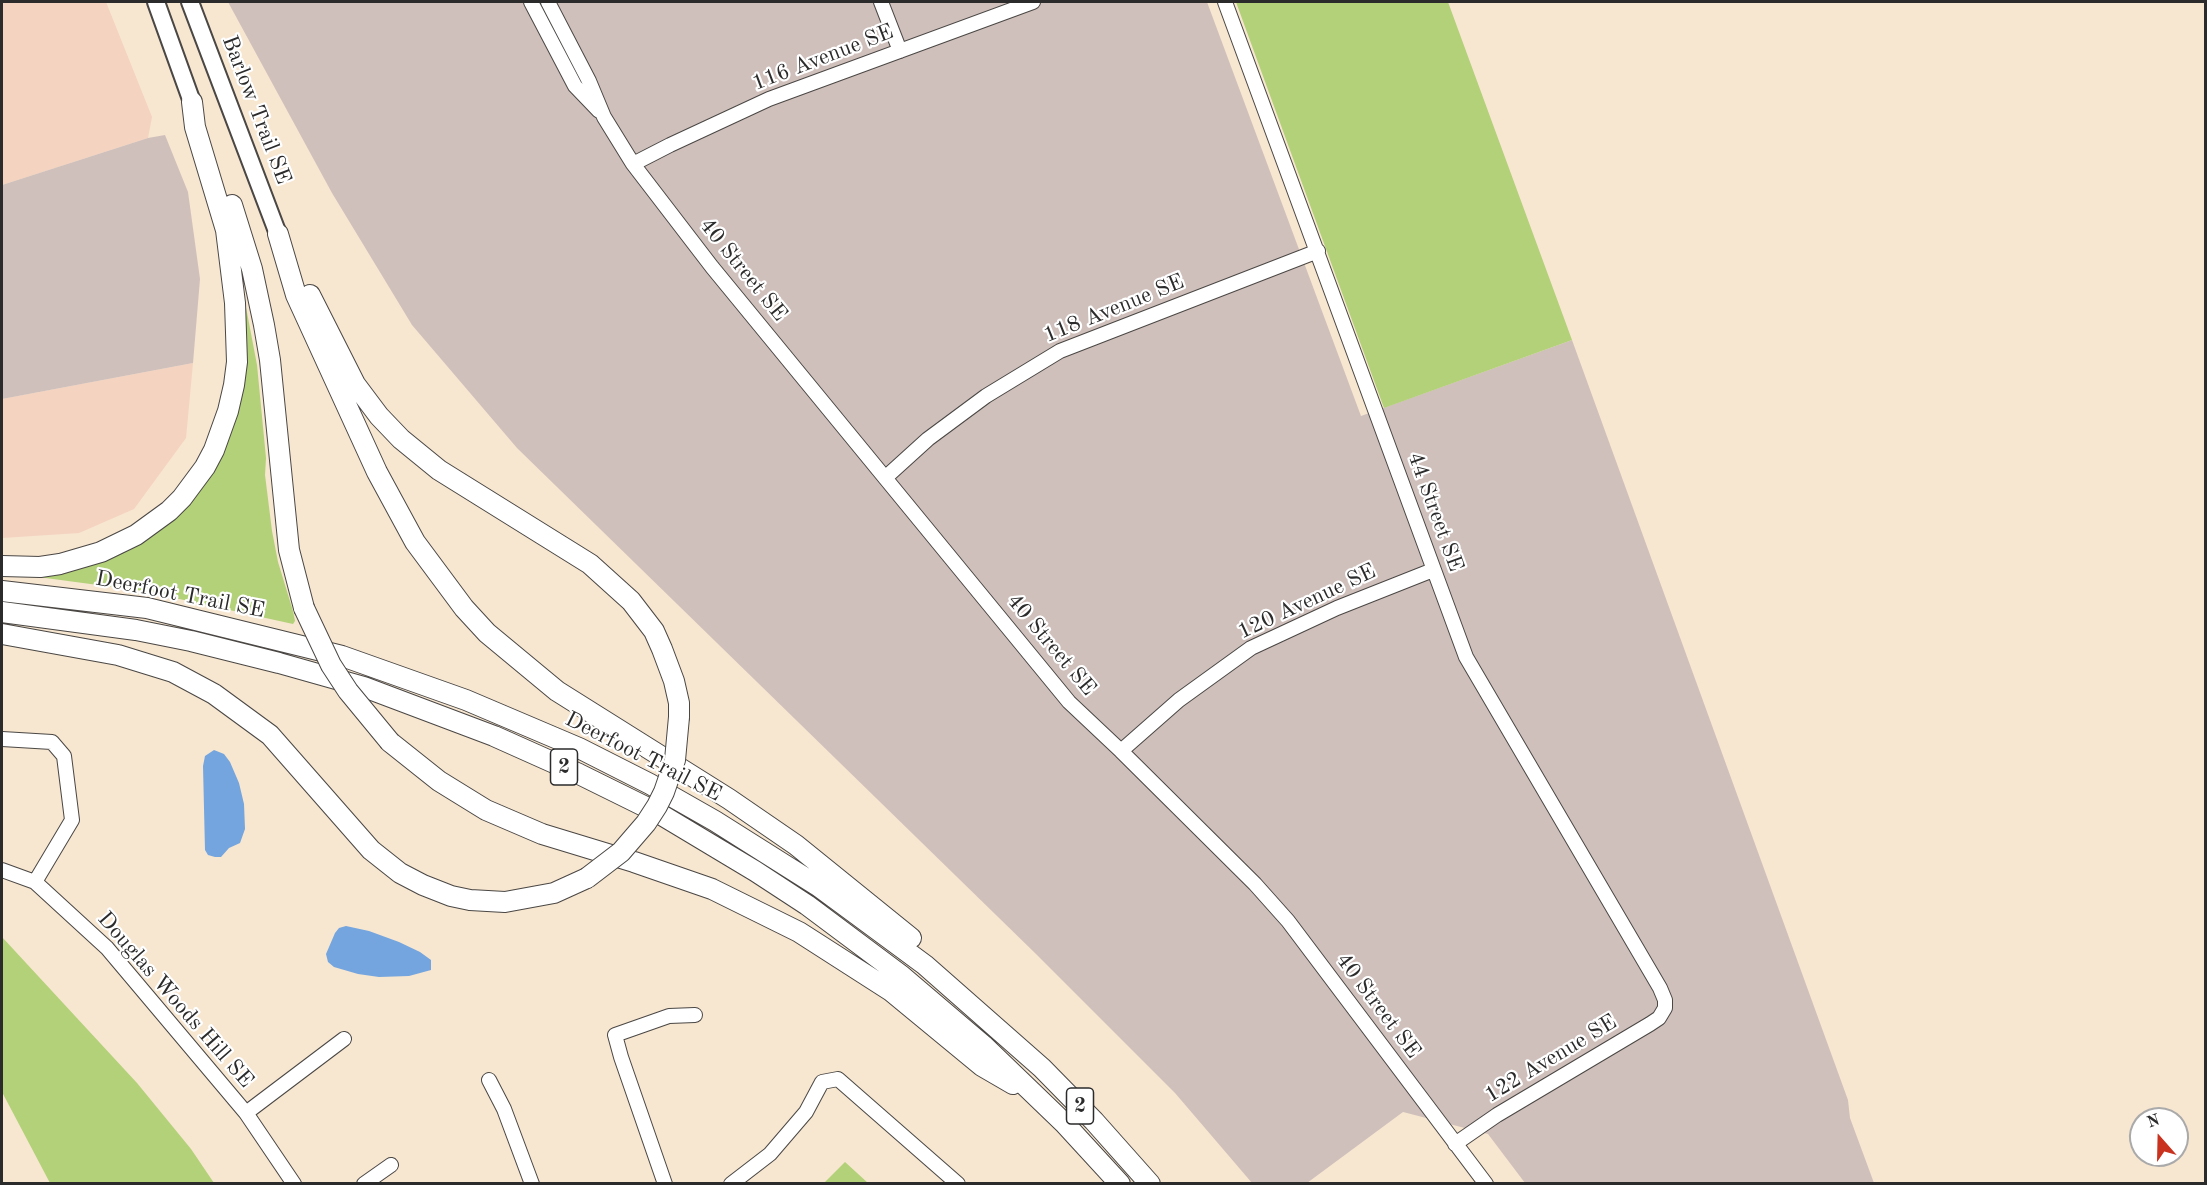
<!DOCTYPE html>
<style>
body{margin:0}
#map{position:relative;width:2207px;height:1185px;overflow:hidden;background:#f7e6d0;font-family:"Old Standard TT",serif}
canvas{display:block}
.frame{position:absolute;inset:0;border:3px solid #2b2b2b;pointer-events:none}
.north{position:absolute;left:2129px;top:1107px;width:60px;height:60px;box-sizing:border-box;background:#fff;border:2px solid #aaa;border-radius:50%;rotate:340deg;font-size:16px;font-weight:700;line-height:24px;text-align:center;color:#2b2b2b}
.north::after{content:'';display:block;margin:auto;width:21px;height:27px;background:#c8321e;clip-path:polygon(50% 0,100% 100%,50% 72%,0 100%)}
</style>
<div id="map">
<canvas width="2207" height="1185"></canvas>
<div class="frame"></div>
<div class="north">N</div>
</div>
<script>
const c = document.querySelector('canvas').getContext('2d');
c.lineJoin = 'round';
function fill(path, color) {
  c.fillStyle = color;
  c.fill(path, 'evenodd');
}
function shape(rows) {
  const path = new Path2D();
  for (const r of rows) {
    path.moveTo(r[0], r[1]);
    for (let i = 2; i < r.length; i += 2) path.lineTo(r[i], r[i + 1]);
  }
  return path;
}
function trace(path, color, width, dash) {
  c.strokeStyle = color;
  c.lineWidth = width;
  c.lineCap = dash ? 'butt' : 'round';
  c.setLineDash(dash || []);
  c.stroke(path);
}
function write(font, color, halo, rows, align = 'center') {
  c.font = font + ' "Old Standard TT",serif';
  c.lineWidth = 4.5;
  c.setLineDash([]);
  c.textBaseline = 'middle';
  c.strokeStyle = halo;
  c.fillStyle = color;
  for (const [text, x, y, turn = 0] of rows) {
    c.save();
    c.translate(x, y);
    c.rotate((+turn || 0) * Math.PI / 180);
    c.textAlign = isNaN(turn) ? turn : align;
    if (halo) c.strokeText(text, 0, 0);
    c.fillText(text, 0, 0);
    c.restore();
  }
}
fill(shape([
 [2,2,106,2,152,117,148,138,2,185],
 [193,363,186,438,134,509,79,533,2,538,2,399]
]), '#f4d3c1');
fill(shape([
 [228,2,1207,2,1361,416,1572,340,1848,1100,1850,1118,1874,1183,1525,1183,1488,1134,1403,1112,1307,1183,1252,1183,1175,1093,1036,954,517,448,412,325,332,193],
 [165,135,188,192,200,279,193,363,2,399,2,185,148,138]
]), '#d0c0bc');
fill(shape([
 [1236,2,1448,2,1572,340,1384,408],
 [240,302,245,302,257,365,266,458,265,475,272,531,278,562,293,611,295,621,293,624,143,591,38,577,38,573,112,555,213,461],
 [2,937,137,1083,191,1149,214,1183,50,1183,2,1092],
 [845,1162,868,1183,824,1183]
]), '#b2d178');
fill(shape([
 [214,750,224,754,230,762,239,783,244,804,245,829,240,843,229,848,221,857,215,857,208,855,205,850,203,766,205,756],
 [346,926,369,931,399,942,420,952,431,960,431,970,409,976,379,977,358,974,334,967,328,962,326,954,335,933,339,928]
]), '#74a5de');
const minor = shape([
 [531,2,575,86,599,111],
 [548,2,589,81,604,117,633,164,712,267,1069,702,1121,751,1255,884,1288,921,1486,1184],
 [881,2,900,51],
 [1225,2,1466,657,1660,988,1665,1000,1665,1008,1659,1018,1650,1024,1497,1115,1455,1144],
 [633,164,670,145,769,99,1033,2],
 [885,478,928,439,986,396,1060,351,1318,251],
 [2,739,52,742,64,756,72,820,35,882],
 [1121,751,1179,700,1251,648,1337,608,1433,570],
 [2,870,35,882,107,948,246,1113,294,1184],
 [489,1080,504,1109,532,1184],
 [246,1113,344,1039],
 [364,1184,391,1165],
 [665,1184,621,1057,615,1035,669,1016,695,1015],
 [731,1184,770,1154,806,1112,822,1082,838,1079,958,1184]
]);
const major = shape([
 [156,2,192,102],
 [190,2,278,234]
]);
const highway = shape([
 [232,205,252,269,264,325,270,360,289,550,304,608],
 [278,234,296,295,377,472,415,542,464,608,487,633,557,691,729,799,796,845,911,938],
 [310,295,355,384,379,416,401,439,439,470,590,564,631,601,654,631,662,649,674,681,679,703,679,717],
 [2,566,40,567,60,564,101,552,136,535,169,511,182,498,205,467,214,450,228,411,234,385,237,362,235,303,226,230,195,127,192,102],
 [2,591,147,608,342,656,466,700,579,748,650,784,715,821,818,886,925,965,1042,1068,1094,1121,1150,1184],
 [2,612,136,630,191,641,279,663,364,687,494,736,579,774,660,814,755,871,807,905,902,976,983,1045,1064,1123,1120,1184],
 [2,634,118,655,173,672,214,694,270,735,371,850,400,873,423,885,451,896,470,900,505,902,554,893,587,878],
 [390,742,439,781,486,810,542,834,634,862,712,889,799,932,891,991,982,1066,1013,1084]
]);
trace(minor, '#4a4744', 16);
trace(major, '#4a4744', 20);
trace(highway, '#4a4744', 22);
trace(minor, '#fff', 14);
trace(major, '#fff', 16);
trace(highway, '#fff', 20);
const highwayBridge = shape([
 [304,608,331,665,348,691,390,742],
 [587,878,621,852,646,823,657,806,664,792,675,760,679,717]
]);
trace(highwayBridge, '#4a4744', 22, []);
trace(highwayBridge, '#fff', 20);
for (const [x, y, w] of [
 [564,767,27],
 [1080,1106,27]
]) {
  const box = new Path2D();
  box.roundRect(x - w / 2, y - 18, w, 36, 4.5);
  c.fillStyle = '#fff';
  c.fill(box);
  trace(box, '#2b2b2b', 1.5);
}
write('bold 21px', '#2b2b2b', null, [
 ["2",564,767],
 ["2",1080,1106]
]);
write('22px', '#2b2b2b', '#fff', [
 ["116 Avenue SE",823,58,-21],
 ["Barlow Trail SE",256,110,69],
 ["40 Street SE",743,270,51],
 ["118 Avenue SE",1114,309,-22],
 ["44 Street SE",1435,512,70],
 ["Deerfoot Trail SE",180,595,11],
 ["120 Avenue SE",1307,602,-25],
 ["40 Street SE",1051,645,50],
 ["Deerfoot Trail SE",643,757,27],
 ["Douglas Woods Hill SE",175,1000,49],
 ["40 Street SE",1378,1006,53],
 ["122 Avenue SE",1551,1059,-31]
]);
</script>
